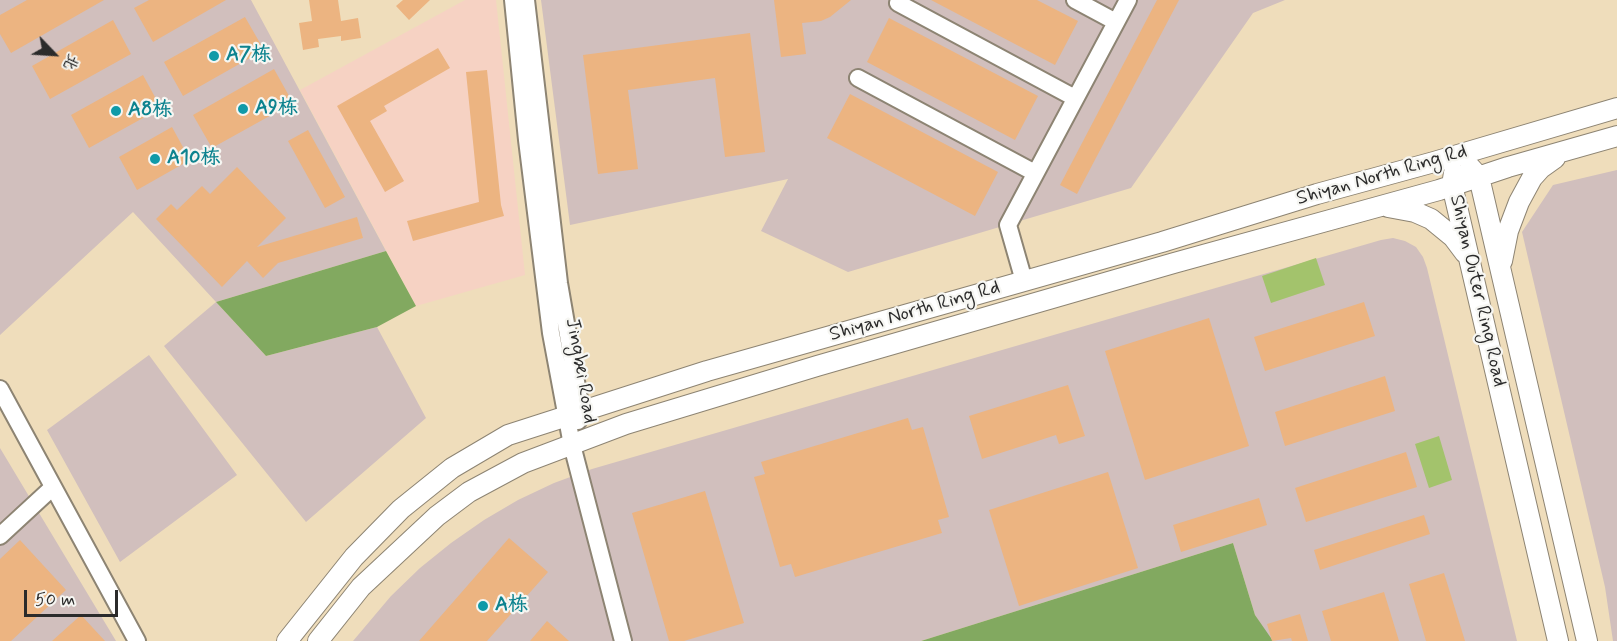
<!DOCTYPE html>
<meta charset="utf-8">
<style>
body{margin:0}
#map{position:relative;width:1617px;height:641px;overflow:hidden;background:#efddbb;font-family:Mynerve,"LXGW WenKai TC",sans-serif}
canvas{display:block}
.north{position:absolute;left:24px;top:24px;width:60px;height:60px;-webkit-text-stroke:4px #f6f6f2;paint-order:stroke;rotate:115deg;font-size:16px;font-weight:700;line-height:24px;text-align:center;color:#2b2b2b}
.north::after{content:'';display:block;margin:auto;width:21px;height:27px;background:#2b2b2b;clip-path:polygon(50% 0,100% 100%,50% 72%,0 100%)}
.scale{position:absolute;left:24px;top:590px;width:94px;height:27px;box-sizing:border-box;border:3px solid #2b2b2b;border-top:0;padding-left:8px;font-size:18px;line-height:21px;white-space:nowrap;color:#2b2b2b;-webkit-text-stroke:4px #f6f6f2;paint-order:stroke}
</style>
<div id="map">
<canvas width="1617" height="641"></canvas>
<div class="north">北</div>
<div class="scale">50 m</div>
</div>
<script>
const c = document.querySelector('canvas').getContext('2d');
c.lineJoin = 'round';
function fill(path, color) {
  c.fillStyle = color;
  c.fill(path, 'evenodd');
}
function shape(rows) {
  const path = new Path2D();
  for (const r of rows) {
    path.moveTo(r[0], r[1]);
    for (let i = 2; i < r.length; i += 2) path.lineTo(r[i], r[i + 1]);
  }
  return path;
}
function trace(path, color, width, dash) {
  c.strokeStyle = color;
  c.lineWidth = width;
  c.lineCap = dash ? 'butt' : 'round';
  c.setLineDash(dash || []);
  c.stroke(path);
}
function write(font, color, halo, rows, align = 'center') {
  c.font = font + ' Mynerve,"LXGW WenKai TC",sans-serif';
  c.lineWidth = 4.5;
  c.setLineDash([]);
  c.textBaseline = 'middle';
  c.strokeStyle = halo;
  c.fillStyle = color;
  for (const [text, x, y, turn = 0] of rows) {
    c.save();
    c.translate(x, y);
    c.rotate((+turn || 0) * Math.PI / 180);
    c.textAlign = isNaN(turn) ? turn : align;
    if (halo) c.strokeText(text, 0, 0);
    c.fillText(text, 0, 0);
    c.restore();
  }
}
fill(shape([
 [465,0,496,0,525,275,416,306,300,90]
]), '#f6d2c3');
fill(shape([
 [0,0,251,0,386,251,216,302,266,356,377,327,426,418,306,522,164,346,216,302,133,212,0,335],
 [541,0,1285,0,1253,13,1131,188,848,272,761,231,788,179,570,225],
 [1617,170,1617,641,1613,641,1605,587,1522,232,1553,185],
 [1393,238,1405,241,1416,247,1423,257,1427,268,1517,641,1271,641,1255,615,1233,543,921,641,353,641,391,596,420,568,451,543,484,520,518,500,554,483,592,469,1381,240],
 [149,355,237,475,120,562,47,430],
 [0,448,27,493,116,641,0,641]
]), '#d1bfbd');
fill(shape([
 [1316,258,1325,285,1271,303,1262,276],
 [1439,436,1452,480,1429,488,1415,444]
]), '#a3c36c');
fill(shape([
 [386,251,416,306,377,327,266,356,216,302],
 [1233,543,1255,615,1273,641,921,641]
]), '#82a960');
fill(shape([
 [27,0,104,0,11,53,0,34,0,15],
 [149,0,226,0,153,42,134,8],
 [309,0,338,0,341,21,358,18,361,38,341,41,341,36,318,39,319,47,303,50,299,23,312,21],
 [403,0,430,0,409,20,396,6],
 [774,0,851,0,830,17,821,21,802,23,806,54,781,57],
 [931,0,1037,0,1078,21,1055,65],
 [1157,0,1179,0,1077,194,1060,185],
 [245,17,264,50,183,96,164,62],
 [889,18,1038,96,1015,140,867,62],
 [113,20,131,54,50,99,32,66],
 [750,33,765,152,725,157,715,78,628,90,638,169,598,174,583,55],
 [438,48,450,68,384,106,387,111,370,121,404,181,385,192,337,106],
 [274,69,293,103,212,148,193,115],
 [487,70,501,205,504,216,413,241,407,221,479,202,466,72],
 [143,75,161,108,89,148,71,115],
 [850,94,998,172,975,216,827,138],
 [172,127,190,160,137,190,119,157],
 [308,130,345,197,325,208,288,141],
 [237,167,286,218,257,247,357,217,363,238,278,263,263,278,247,261,222,287,156,219,171,204,177,210,202,186,210,194],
 [1364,302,1375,336,1265,371,1254,337],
 [1209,318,1249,446,1145,480,1105,351],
 [1385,376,1395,411,1285,446,1275,412],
 [1068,385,1085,436,1059,444,1056,435,982,459,969,416],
 [908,418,912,430,923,427,949,517,938,520,942,533,795,577,791,564,780,567,754,477,765,474,761,462],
 [1406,452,1417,487,1306,522,1295,488],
 [1108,472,1138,568,1019,606,989,510],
 [705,491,744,623,684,641,669,641,632,513],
 [1259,498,1267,525,1181,552,1173,525],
 [1424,515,1430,534,1320,570,1314,550],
 [509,538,548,572,487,641,419,641],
 [20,540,66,590,11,641,0,641,0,559],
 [1444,573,1465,641,1426,641,1409,584],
 [1384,592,1399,641,1331,641,1322,611],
 [1300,614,1308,641,1292,641,1291,638,1272,641,1267,624],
 [81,615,105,641,52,641],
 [547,621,569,641,530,641]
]), '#ecb481');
const minor = shape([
 [513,0,527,140,551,333,572,445,623,641],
 [526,0,559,283,581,410,578,421],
 [1075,0,1116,22],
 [898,3,1075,98],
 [858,78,1035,173],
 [1024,281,1008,225,1128,0],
 [0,389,137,641],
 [0,536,53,487]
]);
const major = shape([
 [1470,167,1479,177,1587,641],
 [1454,173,1452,185,1558,641],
 [1388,207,1415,212,1431,219,1453,237,1465,253],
 [1502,261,1508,231,1519,202,1532,178,1541,168,1555,158],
 [287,641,354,557,401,509,452,468,508,435,707,371,1162,242,1317,194,1434,162,1617,108],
 [318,641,361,587,437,516,469,492,523,463,626,424,817,366,1174,263,1439,190,1508,167,1617,136]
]);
trace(minor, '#8d8473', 20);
trace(major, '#8d8473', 22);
trace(minor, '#fff', 16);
trace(major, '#fff', 20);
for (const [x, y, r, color] of [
 [214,56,6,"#0f9aa8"],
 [243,109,6,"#0f9aa8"],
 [116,111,6,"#0f9aa8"],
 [155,159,6,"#0f9aa8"],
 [483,606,6,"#0f9aa8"]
]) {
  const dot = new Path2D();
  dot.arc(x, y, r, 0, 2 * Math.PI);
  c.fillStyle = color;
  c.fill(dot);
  trace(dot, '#f6f6f2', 2);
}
write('bold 20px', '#0d838f', '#f6f6f2', [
 ["A7栋",226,56],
 ["A9栋",255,109],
 ["A8栋",128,111],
 ["A10栋",167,159],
 ["A栋",495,606]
], 'left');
write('20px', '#2b2b2b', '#f6f6f2', [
 ["Shiyan North Ring Rd",1382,176,-16],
 ["Shiyan Outer Ring Road",1477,291,77],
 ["Shiyan North Ring Rd",915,312,-16],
 ["Jingbei Road",580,371,80]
]);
</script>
